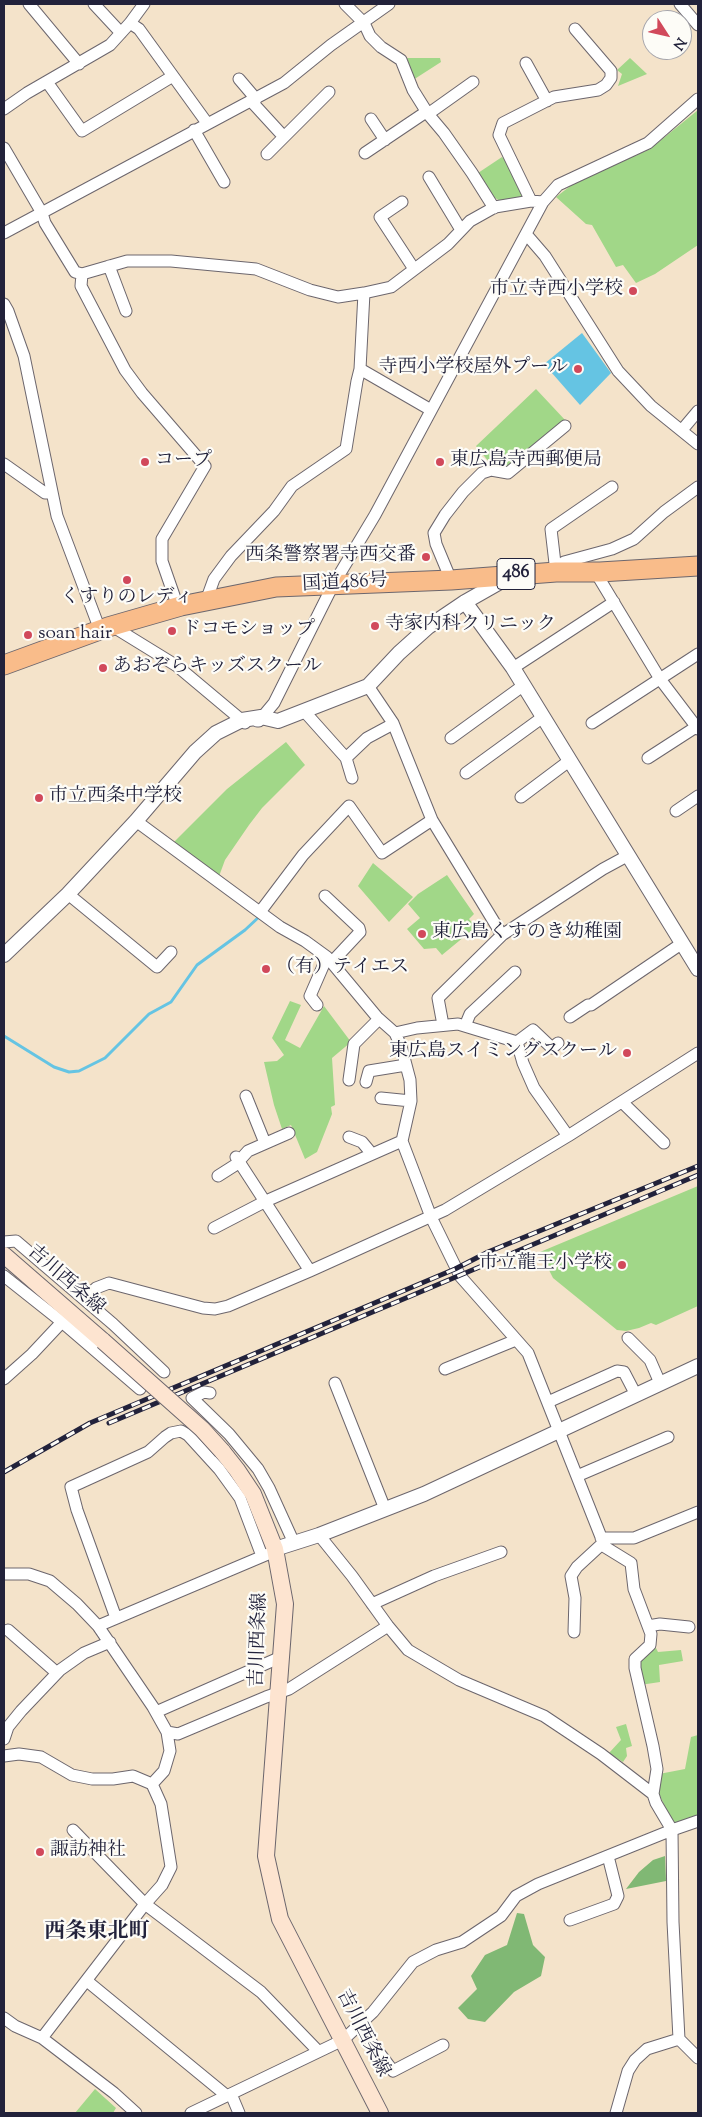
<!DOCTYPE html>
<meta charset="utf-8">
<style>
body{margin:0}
#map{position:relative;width:702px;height:2117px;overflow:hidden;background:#f4e3ca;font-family:"Sorts Mill Goudy",serif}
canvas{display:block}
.frame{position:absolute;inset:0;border:5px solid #22223b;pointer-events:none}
.north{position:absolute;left:642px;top:10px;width:50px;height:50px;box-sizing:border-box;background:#fdfcf7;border:1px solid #a5a5ac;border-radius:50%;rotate:125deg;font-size:14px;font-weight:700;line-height:20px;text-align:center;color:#22223b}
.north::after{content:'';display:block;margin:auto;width:18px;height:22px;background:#d1495b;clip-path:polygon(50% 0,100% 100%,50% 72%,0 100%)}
</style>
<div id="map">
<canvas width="702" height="2117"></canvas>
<div class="frame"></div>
<div class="north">N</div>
</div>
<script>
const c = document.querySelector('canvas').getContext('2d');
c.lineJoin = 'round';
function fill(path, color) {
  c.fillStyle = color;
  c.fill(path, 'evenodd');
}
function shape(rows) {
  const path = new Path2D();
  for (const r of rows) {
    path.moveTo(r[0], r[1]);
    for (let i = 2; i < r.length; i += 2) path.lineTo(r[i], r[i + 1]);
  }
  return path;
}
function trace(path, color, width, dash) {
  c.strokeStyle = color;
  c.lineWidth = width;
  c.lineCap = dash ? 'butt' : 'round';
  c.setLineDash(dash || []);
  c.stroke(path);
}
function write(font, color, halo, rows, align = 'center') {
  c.font = font + ' "Sorts Mill Goudy","Noto Serif JP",serif';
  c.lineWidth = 4.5;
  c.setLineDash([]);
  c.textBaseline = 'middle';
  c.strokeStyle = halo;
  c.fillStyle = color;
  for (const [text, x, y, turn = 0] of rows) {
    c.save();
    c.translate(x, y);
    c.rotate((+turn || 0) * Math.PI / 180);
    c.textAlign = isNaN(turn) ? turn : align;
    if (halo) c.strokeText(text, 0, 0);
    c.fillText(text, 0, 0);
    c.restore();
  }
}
fill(shape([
 [407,58,440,58,441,62,413,80],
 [630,58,647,74,618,86,622,74,617,70],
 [698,110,698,245,655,274,636,283,623,265,616,267,592,225,586,224,556,197,573,184,650,149],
 [502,157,504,159,524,199,504,204,494,197,478,173],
 [536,389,566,421,507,468,489,462,476,446],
 [286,742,305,765,262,808,249,825,225,860,218,879,171,845,227,789],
 [373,863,413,897,389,922,358,886],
 [447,875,474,914,469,919,476,927,442,955,436,948,424,949,407,929,420,918,408,904,418,894],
 [290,1001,301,1005,285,1040,300,1048,324,1006,351,1042,332,1058,335,1105,331,1107,332,1114,317,1152,305,1159,291,1125,282,1129,274,1105,264,1062,277,1061,284,1055,272,1038],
 [698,1186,698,1306,656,1325,651,1323,639,1328,626,1331,617,1330,553,1278,540,1252],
 [656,1648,658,1652,681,1650,683,1661,659,1665,660,1682,640,1685,637,1659],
 [626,1724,632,1746,626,1748,627,1756,623,1762,609,1753,621,1740,616,1727],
 [698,1735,698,1817,674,1825,658,1792,659,1774,685,1769,691,1737],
 [95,2089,116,2108,113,2113,75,2113]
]), '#a1d788');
fill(shape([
 [665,1856,666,1881,626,1889,639,1872,653,1860],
 [517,1913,524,1914,533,1945,545,1957,541,1976,514,1992,485,2022,468,2019,458,2008,477,1989,471,1976,485,1955,507,1945]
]), '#80b874');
fill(shape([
 [582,333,611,373,580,405,544,364]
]), '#65c4e3');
trace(shape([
 [4,1036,54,1067,69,1072,79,1071,105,1058,149,1014,171,1002,197,965,245,930,260,916]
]), '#65c4e3', 3);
const minor = shape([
 [29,4,79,64],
 [94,4,121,33],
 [345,4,364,23,370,36,381,47,401,60,413,90,428,114,444,133,472,173,494,208],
 [680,4,698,25],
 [130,23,139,29,207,123],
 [526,63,547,101],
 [239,79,256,99],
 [47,82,82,131,173,76],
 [251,101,284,137,329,92],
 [4,109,27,93,110,45,130,23,144,4],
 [428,114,473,82],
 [371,119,385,140],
 [194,130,224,182],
 [4,148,42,213,45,223,75,272,82,274,127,261,171,261,256,269,310,290,338,297,364,293,391,287,448,244,470,221,495,207,531,201,543,202],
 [365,153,426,112],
 [267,154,284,137],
 [429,177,461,230],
 [531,201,499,135,503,123,554,97,598,90,606,85,611,78,611,71,575,29],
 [402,202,380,217,414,269],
 [4,233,284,83,331,45,389,4],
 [526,234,545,256,618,371,651,406,698,444],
 [109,266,126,311],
 [82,274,81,286,125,370,142,393,205,466,162,539,162,561,178,607],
 [4,304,8,311,24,356,57,516,100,630],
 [360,369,431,410],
 [682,430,698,411],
 [4,464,45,493,51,493],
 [556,572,564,562,612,549,634,539,664,512,698,487],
 [556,572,551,529,612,487],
 [600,572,599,578,660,679,698,729],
 [451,580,436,544,434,533,445,515,463,492,482,473,491,470,508,473,565,426],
 [206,601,214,579,231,556,274,511,292,486,346,449,357,381,360,369,364,293],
 [112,626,177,666,245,723],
 [513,668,614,602],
 [368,686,393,723,432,820,502,935],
 [304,711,346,758,352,778],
 [257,721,259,721,274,703,333,585,375,515,543,202,558,185,648,143,698,99],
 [592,723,698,654],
 [451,738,524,685],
 [346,758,367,738,393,724],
 [648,758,696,727],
 [466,773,543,717],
 [521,797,569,761],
 [676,811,698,796],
 [136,821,280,927,305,941,327,957,377,1017,395,1033,401,1046,410,1080,411,1101,402,1141,431,1217,460,1276,528,1353,605,1547,631,1563,634,1589,651,1634,650,1645,635,1659,635,1668,653,1746,657,1769,653,1794],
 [68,894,157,967,171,952],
 [325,896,359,928,360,932,332,962],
 [260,912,303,855,349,806,382,853,432,820],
 [317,1005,310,996,327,957],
 [570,1017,588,1005,591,1005,681,944],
 [443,1025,438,998,502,935,603,869,627,856],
 [465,1026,470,1014,515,972],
 [395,1033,417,1028,458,1024,517,1042,523,1063,534,1088,568,1136],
 [517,1042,533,1030,552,1048,558,1043],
 [349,1080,354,1044,379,1019],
 [366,1082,369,1071,406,1065],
 [246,1096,265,1143],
 [381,1098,411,1101],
 [622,1102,664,1143],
 [349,1137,362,1142,372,1154],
 [236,1157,310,1271],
 [239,1161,248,1151,289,1133],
 [218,1176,240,1162],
 [214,1228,266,1201,402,1141],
 [4,1242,16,1241,113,1324,164,1372],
 [4,1276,62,1322,32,1354,4,1379],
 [84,1299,96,1288,109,1283,203,1308,215,1309,228,1306,310,1271,445,1210,568,1136,698,1053],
 [62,1322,140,1389],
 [628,1338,650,1360,660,1383],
 [445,1369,516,1340],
 [335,1383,385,1509],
 [210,1393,204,1392,192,1398,229,1434,258,1469,269,1488,294,1543],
 [548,1402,617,1371,624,1372,636,1395],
 [577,1476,668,1437],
 [319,1535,352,1576,388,1626,408,1650,459,1680,544,1716,601,1754,653,1794,656,1803,672,1830,673,1922,679,2039,698,2058],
 [601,1538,634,1538,698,1512],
 [4,1574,29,1574,50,1581,77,1604,98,1626,153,1707,167,1732,170,1751,164,1771,152,1784,133,1776,113,1779,92,1779,72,1775,41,1757,19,1754,4,1756],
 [372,1604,434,1576,501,1552],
 [116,1618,77,1510,71,1487,148,1452,165,1437,171,1433,181,1431,188,1435,219,1469,240,1498,262,1556],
 [98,1626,268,1554],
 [648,1626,660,1624,689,1627],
 [8,1630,57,1673],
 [574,1632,575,1598,571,1576,577,1567,603,1543],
 [156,1712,281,1657],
 [167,1732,178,1734,266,1697,289,1689,388,1626],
 [4,1739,8,1727,21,1711,60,1670,84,1653,110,1642],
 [73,1830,145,1904,162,1885,171,1867,161,1804,152,1784],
 [570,1920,614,1904,618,1896,608,1856],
 [87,1981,227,2096],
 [4,2018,15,2026,42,2038,114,2093,136,2113],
 [359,2026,393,2071,443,2045],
 [42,2038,145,1904,261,1992,318,2051],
 [231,2094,239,2113],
 [191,2113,343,2040,373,2012,413,1962,436,1950,462,1942,501,1916,516,1896,538,1884,672,1830,698,1821],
 [616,2113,628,2071,635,2060,647,2049,679,2039]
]);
const tertiary = shape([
 [465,602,513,668,698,969],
 [4,955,68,894,136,821,195,752,216,733,242,720,261,717,278,721,368,686,399,653,428,627,465,602,509,577],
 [275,1549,319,1535,424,1494,698,1366]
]);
const secondary = shape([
 [4,1255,103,1341],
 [222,1451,237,1470,253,1494,275,1549,285,1604,266,1856,280,1919,380,2113]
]);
const trunk = shape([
 [4,665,108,627,181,606,276,587,451,580,556,572,600,572,698,566]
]);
trace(minor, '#6c666d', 13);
trace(tertiary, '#6c666d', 16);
trace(secondary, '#6c666d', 18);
trace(trunk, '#6c666d', 21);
trace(minor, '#fff', 11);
trace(tertiary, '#fff', 14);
trace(secondary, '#fde4d0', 16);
trace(trunk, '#f9bc8a', 19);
const rail = shape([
 [109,1423,698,1175],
 [4,1472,90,1423,455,1269,488,1252,698,1166]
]);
trace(rail, '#22223b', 5);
trace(rail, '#fdfcf7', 3, [9]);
const secondaryBridge = shape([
 [103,1341,202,1429,222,1451]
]);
trace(secondaryBridge, '#6c666d', 18, []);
trace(secondaryBridge, '#fde4d0', 16);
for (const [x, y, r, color] of [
 [633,291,5,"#d1495b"],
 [578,369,5,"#d1495b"],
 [145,462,5,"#d1495b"],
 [440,462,5,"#d1495b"],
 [426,557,5,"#d1495b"],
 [127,580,5,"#d1495b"],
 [375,626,5,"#d1495b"],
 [172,631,5,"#d1495b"],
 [28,635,5,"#d1495b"],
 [103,668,5,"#d1495b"],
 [39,798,5,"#d1495b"],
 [422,934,5,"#d1495b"],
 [266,969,5,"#d1495b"],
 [627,1053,5,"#d1495b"],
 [622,1265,5,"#d1495b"],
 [40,1852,5,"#d1495b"]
]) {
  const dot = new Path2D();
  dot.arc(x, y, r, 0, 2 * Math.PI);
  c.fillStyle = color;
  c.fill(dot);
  trace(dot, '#fdfcf7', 2);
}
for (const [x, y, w] of [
 [516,574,38]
]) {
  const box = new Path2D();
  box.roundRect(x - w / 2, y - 15.5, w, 31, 4);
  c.fillStyle = '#fdfcf7';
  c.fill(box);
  trace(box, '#22223b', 1);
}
write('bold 18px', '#22223b', null, [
 ["486",516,574]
]);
write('19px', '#22223b', '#fdfcf7', [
 ["市立寺西小学校",623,291,"right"],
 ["寺西小学校屋外プール",568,369,"right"],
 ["コープ",155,462],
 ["東広島寺西郵便局",450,462],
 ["西条警察署寺西交番",416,557,"right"],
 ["くすりのレディ",127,599,"center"],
 ["寺家内科クリニック",385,626],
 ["ドコモショップ",182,631],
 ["soan hair",38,635],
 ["あおぞらキッズスクール",113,668],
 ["市立西条中学校",49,798],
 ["東広島くすのき幼稚園",432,934],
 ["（有）テイエス",276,969],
 ["東広島スイミングスクール",617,1053,"right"],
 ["市立龍王小学校",612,1265,"right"],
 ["諏訪神社",50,1852]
], 'left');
write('19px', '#22223b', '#fdfcf7', [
 ["国道486号",345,584,-3],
 ["吉川西条線",65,1281,41],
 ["吉川西条線",260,1640,-88],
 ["吉川西条線",362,2034,63]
]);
write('bold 21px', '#22223b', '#fdfcf7', [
 ["西条東北町",97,1933]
]);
</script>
